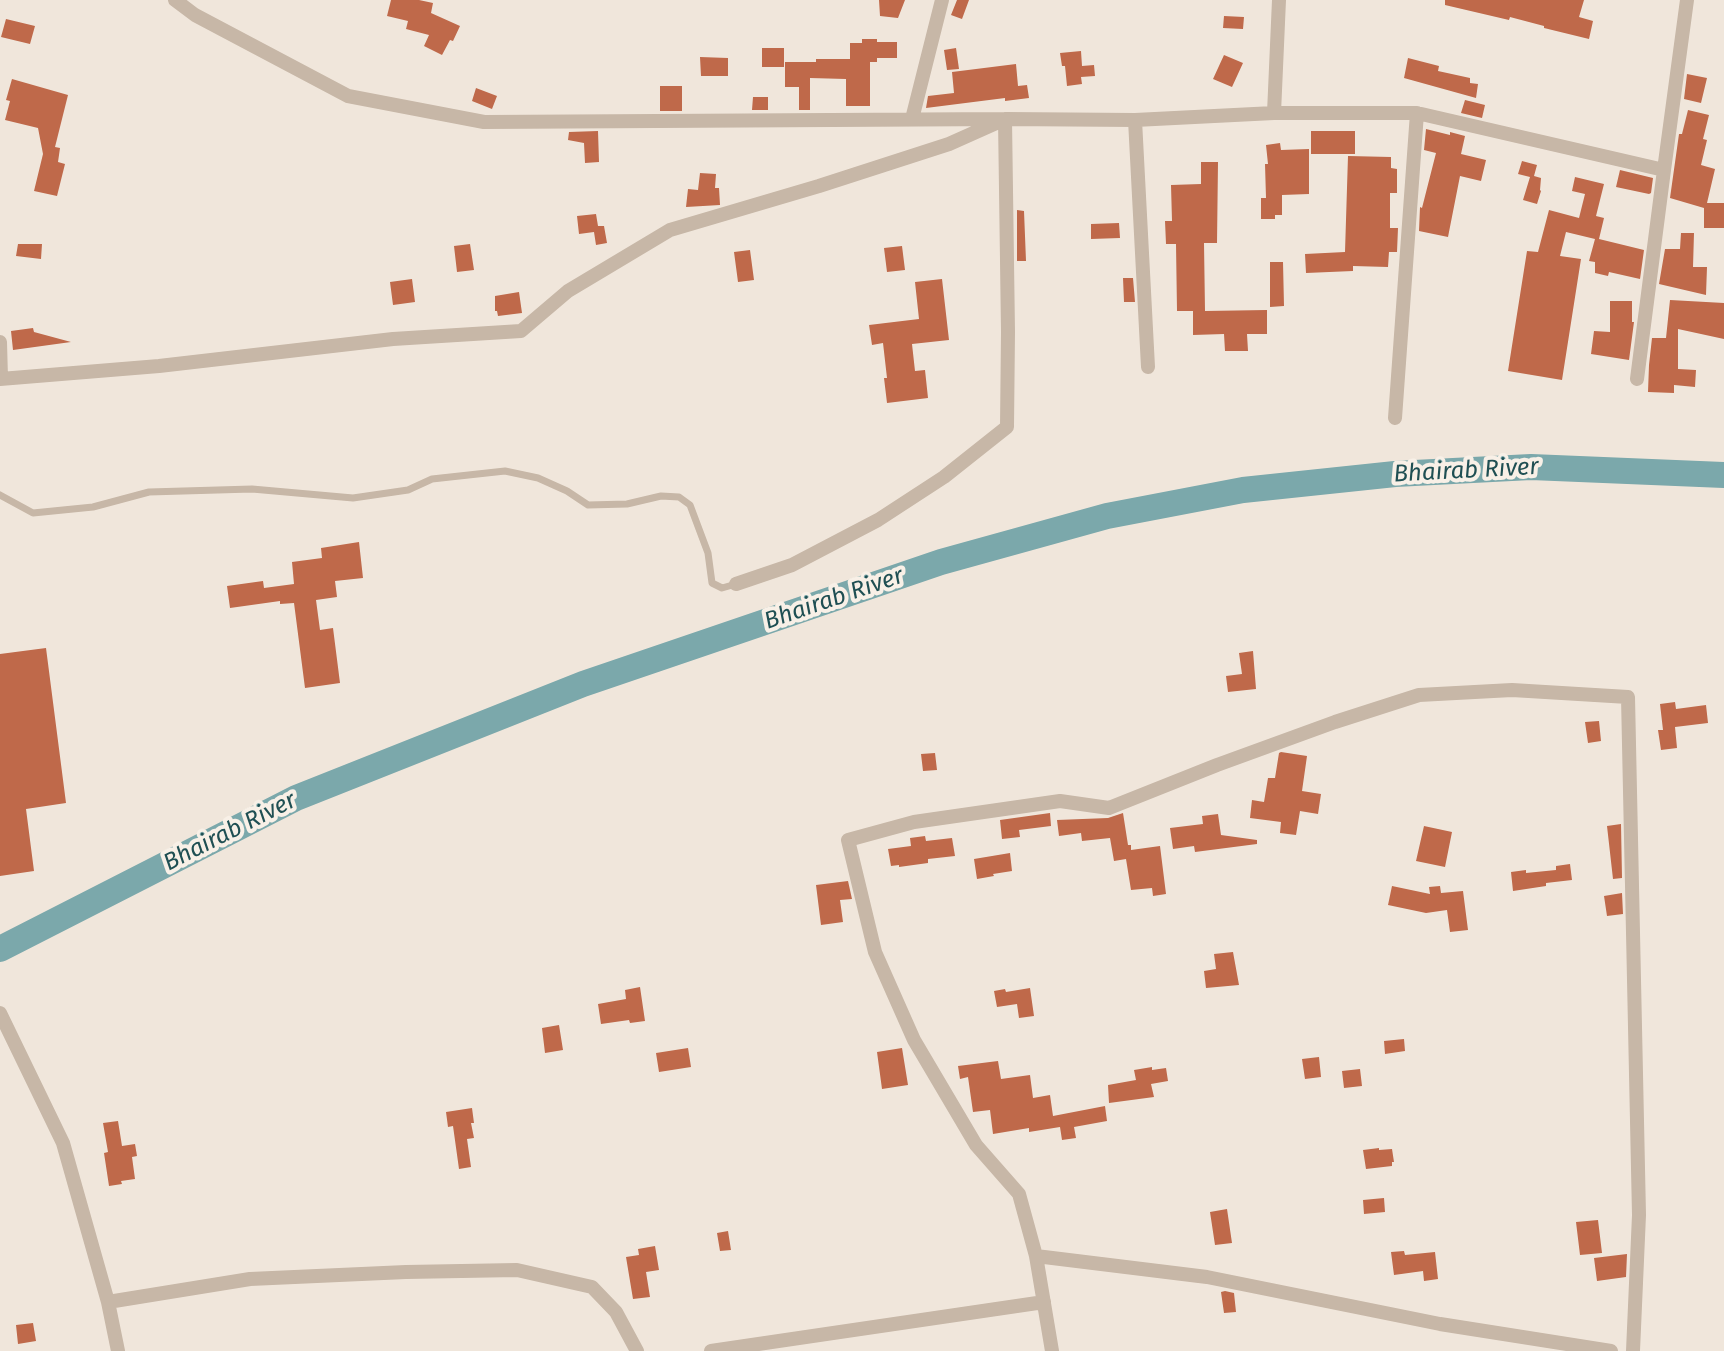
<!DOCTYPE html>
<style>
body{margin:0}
canvas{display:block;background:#f0e6db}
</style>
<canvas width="1724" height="1351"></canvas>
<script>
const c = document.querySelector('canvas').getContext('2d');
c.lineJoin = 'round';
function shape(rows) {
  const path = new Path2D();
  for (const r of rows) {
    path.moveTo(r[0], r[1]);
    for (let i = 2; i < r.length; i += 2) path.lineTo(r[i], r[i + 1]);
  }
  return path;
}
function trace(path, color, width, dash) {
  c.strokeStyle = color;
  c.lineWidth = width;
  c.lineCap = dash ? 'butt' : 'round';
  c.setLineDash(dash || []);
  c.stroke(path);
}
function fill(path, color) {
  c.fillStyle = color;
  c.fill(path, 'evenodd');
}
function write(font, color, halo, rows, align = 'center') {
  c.font = font + ' "Fira Sans",sans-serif';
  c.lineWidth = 8;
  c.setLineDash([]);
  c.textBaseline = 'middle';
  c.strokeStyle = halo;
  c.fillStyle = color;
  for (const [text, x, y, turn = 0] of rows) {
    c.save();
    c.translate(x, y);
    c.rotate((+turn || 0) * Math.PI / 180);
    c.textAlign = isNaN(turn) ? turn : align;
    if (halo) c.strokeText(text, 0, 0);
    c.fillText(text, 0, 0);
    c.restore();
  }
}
trace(shape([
 [0,949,296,798,583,684,941,562,1107,516,1243,490,1395,474,1531,467,1724,475]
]), '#7ba8ab', 26);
fill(shape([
 [391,0,419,0,433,3,431,13,460,26,453,41,450,40,442,55,424,46,429,35,406,29,408,21,387,16],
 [879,0,905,0,898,18,880,16],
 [957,0,969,0,962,19,951,15],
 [1445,0,1584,0,1579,17,1593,21,1589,39,1544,28,1544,26,1510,17,1509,20,1445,5],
 [1224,16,1244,17,1243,29,1223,28],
 [6,19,35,26,30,44,1,37],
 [862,39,877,39,877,42,897,42,897,58,877,58,877,62,870,62,870,106,846,106,846,79,810,78,810,110,799,110,799,87,785,87,785,62,816,62,816,59,850,59,850,43,862,43],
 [762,48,784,48,784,67,762,67],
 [956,48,959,69,947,70,944,50],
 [1081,51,1082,66,1094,65,1095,76,1081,77,1082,84,1067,86,1065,66,1062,66,1060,53],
 [1224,55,1243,63,1232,87,1213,79],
 [700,57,728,58,728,76,701,76],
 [1408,58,1439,66,1438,71,1470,78,1470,83,1478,84,1476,98,1404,78],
 [1016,64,1018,86,1027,85,1029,98,1005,101,1005,98,926,108,928,96,954,93,952,72],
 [1687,74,1707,78,1701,103,1684,99],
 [12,79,68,95,55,147,60,148,58,162,65,164,57,196,34,191,43,154,38,128,5,120,10,101,6,100],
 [660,86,682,86,682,111,660,111],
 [476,88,497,96,492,109,472,101],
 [753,97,768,97,768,110,752,110],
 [1465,100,1485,105,1482,118,1461,113],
 [1688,110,1709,115,1703,139,1707,140,1701,165,1715,169,1707,203,1724,203,1724,228,1704,228,1704,208,1670,198,1679,134,1682,134],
 [1426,129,1450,135,1450,132,1465,136,1461,154,1486,160,1481,181,1460,176,1448,237,1419,231,1420,207,1422,208,1436,153,1424,150],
 [598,131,599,162,585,163,584,143,568,140,569,132],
 [1311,131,1355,131,1355,154,1311,154],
 [1280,143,1281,150,1309,149,1309,194,1282,195,1282,215,1275,215,1275,219,1261,219,1261,198,1266,198,1265,164,1268,164,1266,145],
 [1348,156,1391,157,1391,168,1397,169,1397,193,1390,193,1390,228,1398,228,1397,252,1389,252,1388,267,1353,266,1353,271,1306,273,1305,254,1345,252],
 [1522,161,1537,165,1534,176,1541,178,1540,190,1541,191,1537,204,1523,200,1530,177,1518,174],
 [1201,162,1218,162,1217,243,1204,243,1205,311,1267,310,1267,334,1247,334,1248,351,1225,351,1224,334,1193,335,1193,311,1177,311,1176,244,1166,244,1165,221,1172,221,1171,185,1201,184],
 [1620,170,1653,178,1651,193,1649,194,1616,187],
 [700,173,716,174,715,188,719,188,720,205,686,207,688,189,698,190],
 [1575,177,1604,184,1596,216,1604,218,1599,239,1644,250,1640,279,1609,272,1608,276,1595,273,1595,262,1589,261,1595,239,1566,232,1560,256,1581,259,1562,380,1508,371,1527,251,1538,252,1549,210,1579,218,1585,194,1572,191],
 [1017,210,1024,211,1026,261,1017,261],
 [596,214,598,226,604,226,607,243,596,245,594,232,579,234,577,216],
 [1119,223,1120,238,1091,239,1091,224],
 [1681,233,1694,233,1693,267,1707,267,1706,295,1659,284,1665,249,1680,249],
 [18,244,42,244,41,259,16,256],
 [470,244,474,270,457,272,454,246],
 [902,246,905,270,887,272,884,248],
 [750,250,754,280,738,282,734,252],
 [1270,262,1283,262,1284,306,1270,307],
 [1123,278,1133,278,1135,302,1124,302],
 [412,279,415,302,393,305,390,282],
 [942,279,949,340,912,344,915,371,925,370,928,398,887,403,884,378,887,378,883,343,872,345,869,325,919,319,915,282],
 [519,292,522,313,498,316,497,311,495,311,495,296],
 [1670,300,1724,303,1724,339,1678,329,1678,369,1696,370,1695,387,1674,385,1674,393,1648,392,1649,365,1652,338,1666,338],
 [1610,301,1632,301,1632,322,1634,322,1629,360,1591,354,1594,331,1610,332],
 [33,328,34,332,71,342,13,350,11,331],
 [359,542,363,578,335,581,337,597,316,600,320,630,333,628,340,683,305,688,294,603,280,604,280,601,230,608,227,586,263,581,264,588,294,584,292,562,322,558,321,548],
 [46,648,66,803,26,809,34,871,0,876,0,654],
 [1253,651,1256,689,1228,692,1226,676,1242,674,1239,653],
 [1675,702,1676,709,1706,705,1708,723,1675,727,1677,748,1661,750,1658,730,1663,730,1660,704],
 [1599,721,1601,741,1588,743,1585,722],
 [1281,752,1307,756,1302,791,1321,794,1318,814,1300,811,1296,835,1280,833,1281,822,1250,818,1252,800,1264,802,1268,778,1275,778,1279,753],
 [935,753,937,770,923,771,921,754],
 [1050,813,1051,826,1019,830,1020,837,1002,839,1000,820],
 [1123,813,1128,845,1131,845,1131,850,1160,846,1166,894,1153,896,1152,888,1131,890,1126,859,1114,861,1110,838,1082,841,1081,833,1059,836,1057,820,1108,818],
 [1218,814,1221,835,1257,840,1257,844,1195,852,1194,846,1173,849,1170,828,1203,824,1202,816],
 [1621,824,1622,878,1613,879,1607,826],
 [1424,826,1452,832,1445,867,1416,861],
 [925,836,926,841,952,838,955,856,928,859,928,863,899,867,899,865,891,866,888,849,911,846,910,838],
 [1010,853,1012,871,993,874,994,876,977,879,974,859],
 [1570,864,1572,880,1546,883,1546,886,1513,891,1511,872,1526,870,1526,873,1556,870,1556,866],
 [848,881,852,899,840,900,843,922,821,925,816,885],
 [1392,886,1430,894,1429,887,1440,886,1441,893,1463,891,1468,930,1450,932,1447,910,1426,913,1388,905],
 [1622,893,1623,914,1607,916,1604,896],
 [1233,952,1239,985,1206,988,1204,971,1216,969,1214,954],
 [640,987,645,1021,630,1023,629,1020,601,1024,598,1004,626,999,625,990],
 [1030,988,1034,1016,1019,1018,1017,1004,997,1007,994,991,1005,989,1006,992],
 [559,1025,563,1050,545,1053,542,1028],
 [1404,1039,1405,1051,1385,1054,1384,1041],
 [688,1048,691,1067,659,1072,656,1053],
 [902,1048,908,1085,882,1089,877,1052],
 [1319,1057,1321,1077,1305,1079,1302,1059],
 [998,1061,1001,1079,1030,1075,1033,1098,1050,1095,1053,1116,1105,1106,1107,1121,1074,1127,1076,1138,1062,1140,1060,1127,1029,1132,1029,1128,993,1134,990,1110,973,1112,968,1077,960,1079,958,1066],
 [1152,1067,1152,1070,1166,1068,1168,1081,1151,1084,1154,1097,1109,1103,1108,1085,1136,1080,1134,1070],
 [1360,1069,1362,1086,1344,1088,1342,1071],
 [472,1108,474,1123,471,1123,474,1138,467,1139,471,1167,459,1169,453,1126,448,1127,446,1112],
 [118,1121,122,1146,135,1144,137,1156,132,1157,135,1179,121,1181,122,1184,109,1186,104,1153,108,1152,103,1123],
 [1379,1148,1379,1150,1392,1149,1394,1162,1392,1162,1392,1166,1366,1169,1363,1150],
 [1384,1198,1385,1212,1364,1214,1363,1200],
 [1227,1209,1232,1243,1215,1245,1210,1212],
 [1598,1220,1602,1253,1580,1255,1576,1222],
 [728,1231,731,1250,720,1251,717,1233],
 [655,1246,659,1270,646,1272,650,1297,633,1299,626,1257,639,1255,638,1249],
 [1404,1251,1405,1255,1435,1252,1438,1279,1424,1281,1423,1271,1394,1275,1391,1252],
 [1627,1254,1626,1277,1597,1281,1594,1258],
 [1225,1291,1234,1293,1236,1312,1224,1313,1221,1292],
 [33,1323,36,1341,18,1344,16,1325]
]), '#bf694a');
trace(shape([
 [0,495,33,513,93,507,149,492,252,489,353,498,408,490,432,479,505,471,538,478,567,491,588,505,627,504,661,496,679,497,690,505,708,553,712,583,722,588,736,584]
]), '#c7b7a7', 7);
trace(shape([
 [1279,0,1274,113,1417,113,1395,418],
 [1417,113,1664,170,1687,0],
 [912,119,942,0],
 [0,342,1,378],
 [1148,367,1135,120,1274,113],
 [0,379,159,366,393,339,521,331,568,291,670,230,819,186,949,144,1005,119,484,122,348,96,195,15,175,0],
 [1637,379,1664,170],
 [736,584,792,565,878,520,944,477,1007,427,1008,332,1005,119,1135,120],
 [0,1013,63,1143,108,1302,118,1351],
 [1036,1256,1019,1194,976,1145,914,1040,875,952,848,840,914,822,1060,801,1109,808,1217,765,1335,722,1419,695,1512,690,1628,697,1639,1215,1633,1351],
 [108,1302,250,1279,406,1272,517,1270,592,1287,616,1312,637,1351],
 [711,1351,1044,1302],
 [1052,1351,1036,1256,1207,1277,1440,1324,1611,1351]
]), '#c7b7a7', 14);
write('italic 24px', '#1f4f53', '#f8f0e7', [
 ["Bhairab River",1466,471,-3],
 ["Bhairab River",834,599,-19],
 ["Bhairab River",230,832,-27]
]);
</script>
